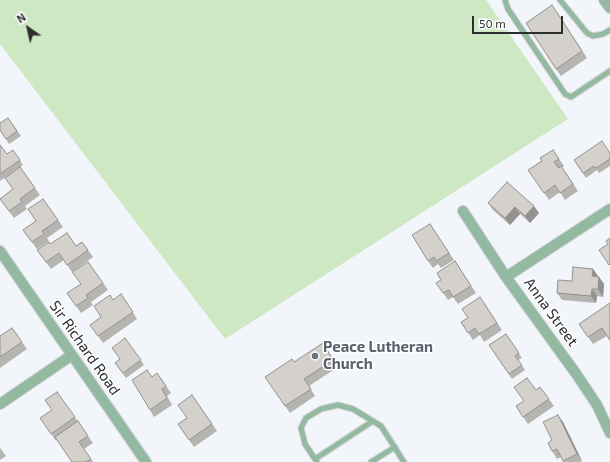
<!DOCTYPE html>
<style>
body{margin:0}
#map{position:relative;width:610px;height:462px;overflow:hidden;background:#f2f5f9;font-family:"Exo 2",sans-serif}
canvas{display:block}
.north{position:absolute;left:8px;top:8px;width:40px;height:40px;-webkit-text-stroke:3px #fff;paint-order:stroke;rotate:326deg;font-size:11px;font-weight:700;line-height:16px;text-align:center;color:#2d2e2f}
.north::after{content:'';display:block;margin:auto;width:14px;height:18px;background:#2d2e2f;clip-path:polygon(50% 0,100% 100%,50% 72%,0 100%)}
.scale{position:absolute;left:472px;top:16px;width:91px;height:18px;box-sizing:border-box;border:2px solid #2d2e2f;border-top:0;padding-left:5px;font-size:12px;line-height:14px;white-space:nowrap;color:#2d2e2f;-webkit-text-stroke:3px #fff;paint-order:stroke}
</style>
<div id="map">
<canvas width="610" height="462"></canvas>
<div class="north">N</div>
<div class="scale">50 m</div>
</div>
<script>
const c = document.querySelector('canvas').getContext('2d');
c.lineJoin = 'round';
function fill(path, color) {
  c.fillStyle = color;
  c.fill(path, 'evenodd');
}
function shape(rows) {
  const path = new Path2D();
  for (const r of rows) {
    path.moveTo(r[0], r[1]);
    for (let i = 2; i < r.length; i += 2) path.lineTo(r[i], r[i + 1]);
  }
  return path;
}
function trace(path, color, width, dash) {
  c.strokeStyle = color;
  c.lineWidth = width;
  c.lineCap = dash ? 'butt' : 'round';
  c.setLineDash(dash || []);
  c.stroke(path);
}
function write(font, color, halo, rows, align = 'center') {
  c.font = font + ' "Exo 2",sans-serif';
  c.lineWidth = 3;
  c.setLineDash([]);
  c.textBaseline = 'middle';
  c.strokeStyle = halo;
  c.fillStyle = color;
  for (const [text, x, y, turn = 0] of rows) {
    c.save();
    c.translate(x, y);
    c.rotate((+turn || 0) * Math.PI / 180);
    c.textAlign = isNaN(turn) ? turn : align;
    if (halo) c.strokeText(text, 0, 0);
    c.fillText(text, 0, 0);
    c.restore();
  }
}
fill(shape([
 [0,0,486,0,568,119,225,339,0,44]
]), '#cee8c3');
const lane = shape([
 [505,0,508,9,565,94,571,97,610,71],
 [560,0,587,33,593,36,603,34,610,30],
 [315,459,373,421],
 [317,462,305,444,301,428,306,418,321,409,338,405,353,409,381,426,404,462],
 [371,462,395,447]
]);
const street = shape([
 [604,0,610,8],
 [463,211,506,277,577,375,597,405,610,433],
 [0,251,146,462],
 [506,277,610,209],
 [0,404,72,355]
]);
trace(lane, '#cfd1d5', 7);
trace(street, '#cfd1d5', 12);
trace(lane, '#93baa1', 5);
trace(street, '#93baa1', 10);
fill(shape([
 [557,12,587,58,561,76,556,69],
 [8,118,21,136,9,144,0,130],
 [0,145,7,154,13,150,23,165,0,181],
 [553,150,564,166,562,167,578,191,565,200,560,192,549,200,528,170,542,161],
 [610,152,610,166,599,173,597,170,586,178,574,160],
 [20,167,40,195,25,206,27,209,14,218,0,199,13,189],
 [507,182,539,213,530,223,520,214,510,225,493,210,488,203],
 [43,199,63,227,47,238,49,241,37,249,23,230,36,221],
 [430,224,454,260,441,268,438,264,433,268,428,261],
 [82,242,93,257,72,272,64,260,51,269,37,250,50,244,76,246],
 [455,261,476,293,458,304,453,297,448,300,436,283,441,280],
 [88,262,108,290,91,302,93,305,81,313,67,293,81,284],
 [593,269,598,276,598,277,599,277,604,284,603,297,597,296,596,303,562,300,557,293,572,281],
 [121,294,137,319,103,343,90,325,101,317,113,300],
 [480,297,502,330,484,342,480,335,473,340,461,322,468,318],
 [610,303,610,341,607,336,593,344,588,337],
 [12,328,27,349,0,368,0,336],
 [506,334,522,358,518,360,525,370,512,379,489,345],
 [125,338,144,365,126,378,115,363,120,359],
 [323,343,338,367,309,386,315,396,290,413,285,406,294,362],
 [157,373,171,393,167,396,172,405,154,417,150,410,152,377],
 [540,387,554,406,528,424,516,406,524,401,536,390],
 [57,392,93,443,84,449,93,462,72,462,57,440,56,441,40,418,52,410],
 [192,395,217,431,194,447,178,424,187,418],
 [563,422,582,461,580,462,563,462,561,457,557,459,552,451,552,440],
 [0,448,6,456,0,460]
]), '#b6b4b0');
fill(shape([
 [534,206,539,213,530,223,525,216],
 [515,207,520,214,510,225,505,218],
 [593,269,598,276,597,283,592,276],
 [599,277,604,284,603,297,598,289],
 [592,289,597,296,596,303,591,296],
 [558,415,563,422,582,461,577,454]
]), '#949290');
const building = shape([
 [552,5,582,51,556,69,526,23,552,5],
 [8,118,17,131,6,139,0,130,0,123,8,118],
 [602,141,610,153,610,159,596,168,594,166,583,173,574,160,602,141],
 [0,145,7,154,13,150,20,160,0,174,0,145],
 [553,150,559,159,554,162,559,168,561,166,573,184,560,193,555,185,544,193,528,170,542,161,540,158,553,150],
 [20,167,35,188,20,199,22,202,9,211,0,199,13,189,5,178,20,167],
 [507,182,534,206,525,216,515,207,505,218,488,203,507,182],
 [43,199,58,220,42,231,44,234,32,242,23,230,36,221,28,209,43,199],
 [430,224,449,253,436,261,434,257,428,261,412,235,430,224],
 [67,233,76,246,82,242,88,250,67,265,59,253,46,262,37,250,49,242,50,244,67,233],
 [610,238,610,264,609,265,599,250,608,244,606,241,610,238],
 [455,261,471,286,453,297,449,290,443,293,436,283,441,280,437,273,455,261],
 [88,262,103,283,86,295,88,298,76,306,67,293,81,284,72,272,88,262],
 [573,267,593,269,592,276,599,277,598,289,592,289,591,296,557,293,558,280,572,281,573,267],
 [121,294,133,312,98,336,90,325,101,317,94,306,110,295,113,300,121,294],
 [480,297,497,323,479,334,475,328,468,333,461,322,468,318,462,309,480,297],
 [610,303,610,340,602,328,588,337,579,324,610,303],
 [12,328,22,342,0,357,0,336,12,328],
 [506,334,519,353,515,356,522,365,509,374,489,345,506,334],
 [125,338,141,360,123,373,115,363,120,359,112,348,125,338],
 [323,343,333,360,304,379,311,389,285,406,265,377,292,359,294,362,323,343],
 [147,370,152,377,157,373,166,386,162,389,167,398,150,410,132,380,147,370],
 [527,378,536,390,540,387,549,399,523,417,516,406,524,401,514,387,527,378],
 [57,392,75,417,51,434,40,418,52,410,45,400,57,392],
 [192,395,212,424,189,440,178,424,187,418,178,405,192,395],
 [558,415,577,454,563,461,557,449,552,451,548,443,552,440,543,422,558,415],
 [78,421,88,436,79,442,91,459,86,462,72,462,55,437,78,421]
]);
fill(building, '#d4d1cd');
trace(building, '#949290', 1);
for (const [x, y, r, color] of [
 [315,356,4,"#6b7280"]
]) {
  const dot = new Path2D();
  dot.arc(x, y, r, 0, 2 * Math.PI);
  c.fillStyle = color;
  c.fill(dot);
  trace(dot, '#fff', 1.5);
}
write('15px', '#2d2e2f', '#fff', [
 ["Anna Street",551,312,54],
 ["Sir Richard Road",85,348,55]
]);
write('bold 15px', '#5b616d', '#fff', [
 ["Peace Lutheran",323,347],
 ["Church",323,364]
], 'left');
</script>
